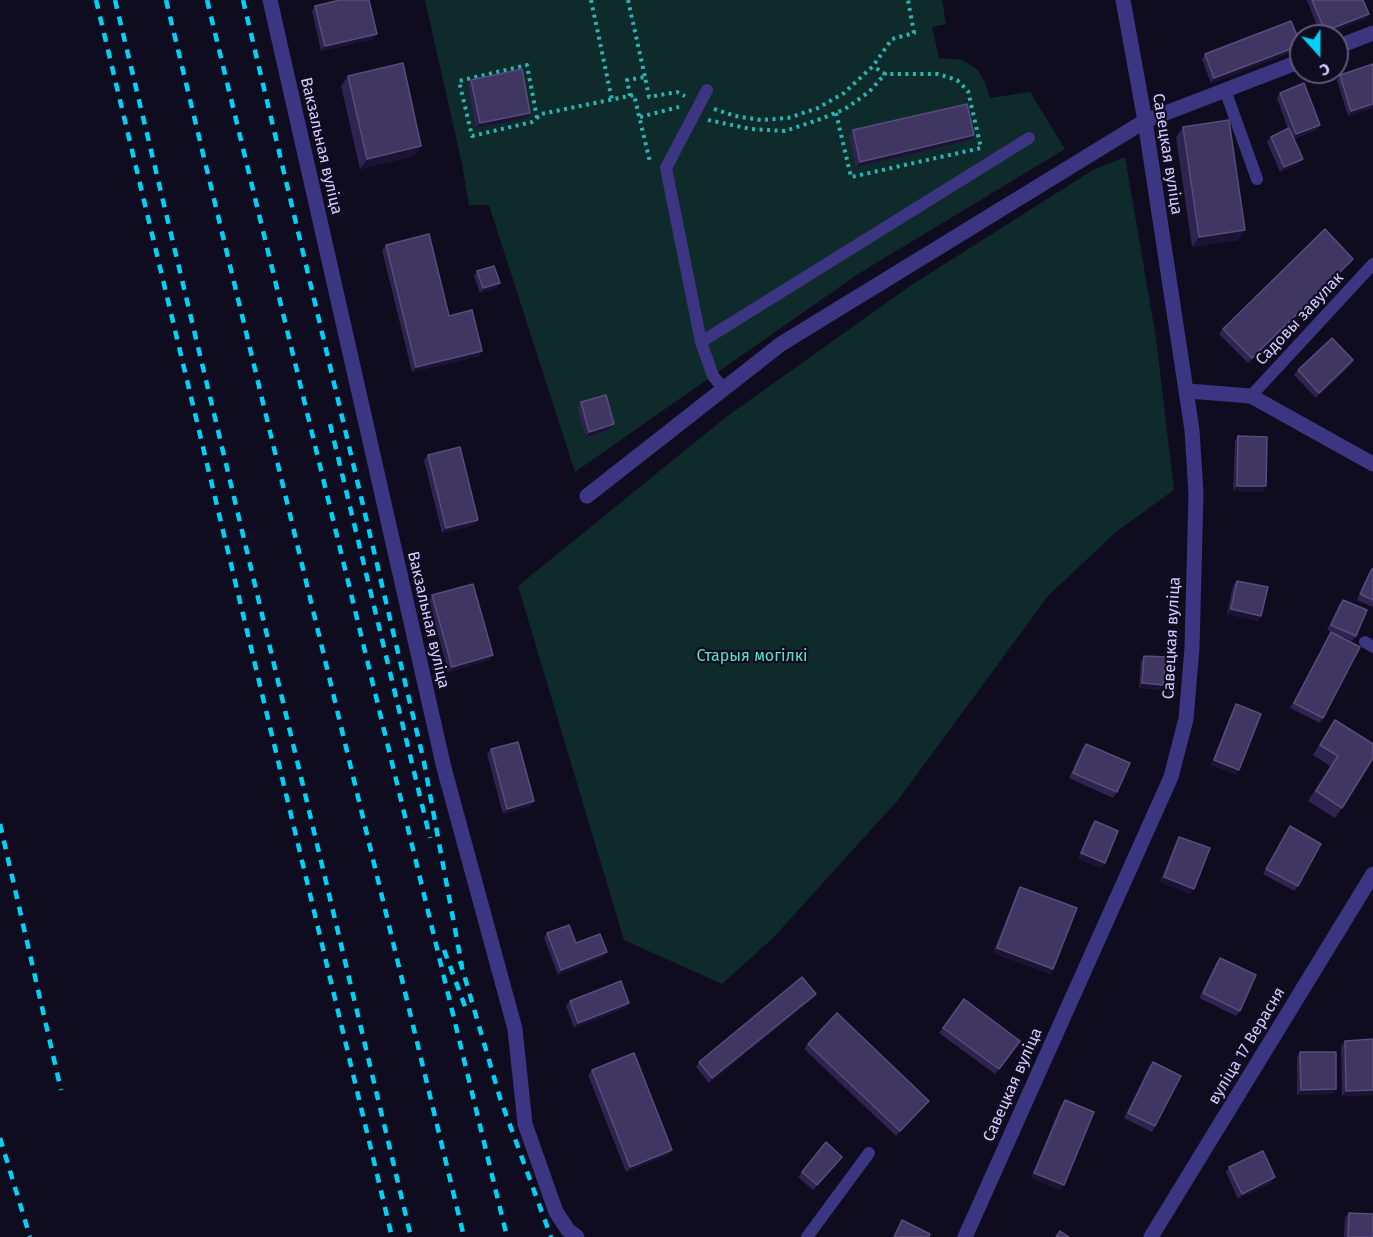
<!DOCTYPE html>
<meta charset="utf-8">
<style>
body{margin:0}
#map{position:relative;width:1373px;height:1237px;overflow:hidden;background:#100c20;font-family:"Fira Sans",sans-serif}
canvas{display:block}
.north{position:absolute;left:1289px;top:24px;width:60px;height:60px;box-sizing:border-box;background:#100c20;border:2px solid #5e5879;border-radius:50%;rotate:159deg;font-size:16px;font-weight:700;line-height:24px;text-align:center;color:#d4cbff}
.north::after{content:'';display:block;margin:auto;width:21px;height:27px;background:#00d1f6;clip-path:polygon(50% 0,100% 100%,50% 72%,0 100%)}
</style>
<div id="map">
<canvas width="1373" height="1237"></canvas>
<div class="north">С</div>
</div>
<script>
const c = document.querySelector('canvas').getContext('2d');
c.lineJoin = 'round';
function fill(path, color) {
  c.fillStyle = color;
  c.fill(path, 'evenodd');
}
function shape(rows) {
  const path = new Path2D();
  for (const r of rows) {
    path.moveTo(r[0], r[1]);
    for (let i = 2; i < r.length; i += 2) path.lineTo(r[i], r[i + 1]);
  }
  return path;
}
function trace(path, color, width, dash) {
  c.strokeStyle = color;
  c.lineWidth = width;
  c.lineCap = dash ? 'butt' : 'round';
  c.setLineDash(dash || []);
  c.stroke(path);
}
function write(font, color, halo, rows, align = 'center') {
  c.font = font + ' "Fira Sans",sans-serif';
  c.lineWidth = 4.5;
  c.setLineDash([]);
  c.textBaseline = 'middle';
  c.strokeStyle = halo;
  c.fillStyle = color;
  for (const [text, x, y, turn = 0] of rows) {
    c.save();
    c.translate(x, y);
    c.rotate((+turn || 0) * Math.PI / 180);
    c.textAlign = isNaN(turn) ? turn : align;
    if (halo) c.strokeText(text, 0, 0);
    c.fillText(text, 0, 0);
    c.restore();
  }
}
fill(shape([
 [425,0,942,0,946,24,932,27,939,58,962,60,977,69,985,82,990,98,1030,92,1065,149,858,274,575,472,489,205,469,205,462,164],
 [1125,157,1156,338,1174,490,1117,531,1048,596,898,800,773,938,722,984,624,940,518,586,726,417,910,286,1093,170]
]), '#0f2a2a');
trace(shape([
 [591,0,612,100],
 [628,0,645,77],
 [630,96,627,80,645,77,649,97,677,92,685,96],
 [714,109,735,116,761,120,788,118,818,108,844,93,873,66,892,39,914,33,908,0],
 [836,113,851,177,981,148,968,91,957,80,938,74,885,74],
 [640,117,679,107],
 [537,118,527,65,459,81,472,136,532,122,537,118,541,114,634,95,650,162],
 [708,120,751,129,785,131,818,120,845,109,869,92,885,74,873,66]
]), '#29b5b4', 4, [3, 4.5]);
trace(shape([
 [1225,90,1257,179],
 [701,342,666,168,707,90],
 [724,389,713,376,701,342,1029,138],
 [1251,396,1373,264],
 [1365,642,1373,647],
 [807,1237,869,1153]
]), '#3c3581', 12);
trace(shape([
 [270,0,444,768,515,1029,525,1124,556,1212,568,1230,577,1237],
 [1337,47,1373,33],
 [587,496,781,344,1145,121,1301,61]
]), '#3c3581', 15);
trace(shape([
 [1188,391,1251,396,1373,464],
 [965,1237,1171,777,1186,719,1192,648,1196,494,1192,430,1145,121,1123,0],
 [1151,1237,1373,874]
]), '#3c3581', 15);
trace(shape([
 [96,0,392,1237],
 [115,0,411,1237],
 [166,0,464,1237],
 [207,0,507,1237],
 [243,0,424,762,462,967],
 [330,424,430,838],
 [0,824,61,1090],
 [444,950,466,1009],
 [460,961,500,1098,551,1237],
 [0,1138,30,1237]
]), '#00d1f6', 4.5, [9, 8]);
fill(shape([
 [1307,0,1363,0,1365,19,1321,36],
 [315,6,374,39,321,51,312,11],
 [1297,50,1211,83,1202,59,1205,54],
 [1373,64,1373,108,1348,116,1337,80,1340,75],
 [348,76,421,146,414,156,360,169,341,86],
 [471,80,527,118,476,128,468,85],
 [1280,93,1320,125,1316,130,1294,139,1299,164,1280,172,1267,142,1271,137,1288,129,1277,98],
 [1183,127,1245,230,1238,240,1192,247,1176,137],
 [853,130,971,140,856,167,849,136],
 [386,245,449,316,482,351,479,356,412,372,382,250],
 [1350,264,1248,363,1219,334,1223,329],
 [477,271,497,288,480,293,474,276],
 [1350,366,1316,398,1294,375,1298,370],
 [581,402,614,424,611,429,586,437,577,407],
 [1238,436,1262,492,1233,491,1235,441],
 [428,455,478,520,474,525,442,533,424,460],
 [1372,569,1373,569,1373,607,1357,600,1368,574],
 [1237,581,1261,616,1258,621,1227,614,1233,586],
 [432,595,493,655,489,660,448,672,429,600],
 [1343,600,1356,636,1352,641,1327,630,1339,605],
 [1331,632,1323,718,1320,723,1290,708],
 [1144,656,1160,690,1139,688,1141,661],
 [1236,704,1236,775,1211,765,1233,709],
 [1335,720,1342,808,1335,818,1308,801,1330,766,1313,755],
 [1086,744,1117,792,1113,798,1069,778,1082,749],
 [491,749,534,801,530,806,503,814,487,754],
 [1095,821,1105,863,1101,868,1078,859,1091,826],
 [1290,826,1298,886,1294,891,1263,874],
 [1179,837,1190,894,1160,882,1176,842],
 [1020,887,1053,969,1050,974,993,953,1017,892],
 [547,933,576,943,603,957,558,975,544,938],
 [1220,958,1240,1011,1236,1016,1199,998,1216,963],
 [816,994,812,999,709,1083,696,1067,699,1062],
 [964,999,1020,1041,995,1074,939,1033],
 [570,1001,626,1008,574,1028,566,1006],
 [1373,1039,1373,1095,1342,1096,1341,1046,1345,1041],
 [808,1044,925,1106,896,1136,804,1049],
 [1300,1052,1336,1089,1333,1094,1297,1095,1297,1057],
 [1153,1062,1155,1126,1152,1132,1124,1118,1149,1067],
 [592,1070,672,1150,668,1155,626,1172,588,1075],
 [1065,1100,1060,1190,1031,1178,1061,1105],
 [842,1157,813,1190,798,1177,802,1172],
 [1229,1167,1272,1182,1238,1199,1226,1172],
 [1349,1213,1373,1237,1344,1237,1345,1218]
]), '#2e244f');
fill(shape([
 [1369,14,1365,19,1322,36,1325,31],
 [377,34,374,39,321,51,325,46],
 [1301,45,1297,50,1211,83,1214,78],
 [1373,104,1373,108,1348,116,1351,111],
 [530,113,527,118,476,128,480,123],
 [1320,125,1316,130,1292,139,1296,134],
 [974,135,971,140,856,167,860,162],
 [421,146,414,156,360,169,367,159],
 [1303,159,1299,164,1280,172,1284,167],
 [1245,230,1238,240,1192,247,1199,237],
 [1353,259,1350,264,1248,363,1252,358],
 [500,283,497,288,480,293,483,288],
 [482,351,479,356,412,372,416,367],
 [1353,360,1350,366,1316,398,1319,393],
 [614,424,611,429,586,437,589,432],
 [1237,486,1266,486,1262,492,1233,491],
 [478,520,474,525,442,533,446,528],
 [1231,609,1261,616,1258,621,1227,614],
 [493,655,489,660,448,672,452,667],
 [1142,683,1163,685,1160,690,1139,688],
 [1214,760,1239,770,1236,775,1211,765],
 [534,801,530,806,503,814,507,809],
 [1081,853,1105,863,1101,868,1078,859],
 [1164,877,1194,889,1190,894,1160,882],
 [997,948,1053,969,1050,974,993,953],
 [607,952,603,957,558,975,561,970],
 [816,994,812,999,709,1083,712,1078],
 [629,1003,626,1008,574,1028,578,1023],
 [1336,1089,1333,1094,1297,1095,1301,1090],
 [1373,1090,1373,1095,1342,1096,1346,1091],
 [929,1101,925,1106,896,1136,900,1131],
 [672,1150,668,1155,626,1172,630,1167],
 [842,1157,839,1162,813,1190,817,1185],
 [1034,1173,1064,1185,1060,1190,1031,1178],
 [1275,1177,1272,1182,1238,1199,1242,1194]
]), '#1b1334');
const building = shape([
 [340,0,369,0,377,34,325,46,315,6,340,0],
 [1312,0,1363,0,1369,14,1325,31,1312,0],
 [1291,21,1301,45,1214,78,1205,54,1291,21],
 [403,63,421,146,367,159,348,76,403,63],
 [1373,64,1373,104,1351,111,1340,75,1373,64],
 [522,69,530,113,480,123,471,80,522,69],
 [1304,83,1320,125,1296,134,1280,93,1304,83],
 [967,104,974,135,860,162,853,130,967,104],
 [1229,120,1245,230,1199,237,1183,127,1229,120],
 [1289,128,1303,159,1284,167,1271,137,1289,128],
 [1325,229,1353,259,1252,358,1223,329,1325,229],
 [429,234,449,316,472,310,482,351,416,367,386,245,429,234],
 [494,266,500,283,483,288,477,271,494,266],
 [1332,338,1353,360,1319,393,1298,370,1332,338],
 [606,395,614,424,589,432,581,402,606,395],
 [1238,436,1267,437,1266,486,1237,486,1238,436],
 [460,447,478,520,446,528,428,455,460,447],
 [1372,569,1373,569,1373,600,1360,594,1372,569],
 [1237,581,1268,587,1261,616,1231,609,1237,581],
 [473,584,493,655,452,667,432,595,473,584],
 [1343,600,1367,610,1356,636,1331,625,1343,600],
 [1331,632,1360,647,1323,718,1294,703,1331,632],
 [1144,656,1166,657,1163,685,1142,683,1144,656],
 [1236,704,1261,714,1239,770,1214,760,1236,704],
 [1335,720,1373,744,1373,758,1342,808,1316,791,1338,756,1320,745,1335,720],
 [518,742,534,801,507,809,491,749,518,742],
 [1086,744,1130,763,1117,792,1073,773,1086,744],
 [1095,821,1118,831,1105,863,1081,853,1095,821],
 [1290,826,1321,844,1298,886,1266,869,1290,826],
 [1179,837,1210,848,1194,889,1164,877,1179,837],
 [1020,887,1077,908,1053,969,997,948,1020,887],
 [569,925,576,943,600,934,607,952,561,970,547,933,569,925],
 [1220,958,1256,975,1240,1011,1203,993,1220,958],
 [802,977,816,994,712,1078,699,1062,802,977],
 [621,981,629,1003,578,1023,570,1001,621,981],
 [964,999,1020,1041,999,1069,943,1028,964,999],
 [837,1013,929,1101,900,1131,808,1044,837,1013],
 [1373,1039,1373,1090,1346,1091,1345,1041,1373,1039],
 [1300,1052,1336,1052,1336,1089,1301,1090,1300,1052],
 [634,1053,672,1150,630,1167,592,1070,634,1053],
 [1153,1062,1181,1076,1155,1126,1128,1113,1153,1062],
 [1065,1100,1094,1112,1064,1185,1034,1173,1065,1100],
 [826,1142,842,1157,817,1185,802,1172,826,1142],
 [1263,1151,1275,1177,1242,1194,1229,1167,1263,1151],
 [1349,1213,1373,1214,1373,1237,1348,1237,1349,1213],
 [902,1220,930,1234,929,1237,894,1237,902,1220],
 [1060,1231,1069,1237,1056,1237,1060,1231]
]);
fill(building, '#403662');
trace(building, '#574d7b', 1.5);
write('16px', '#d4cbff', '#100c20', [
 ["Вакзальная вуліца",321,146,77],
 ["Савецкая вуліца",1167,154,81],
 ["Садовы завулак",1300,319,-47],
 ["Вакзальная вуліца",428,620,77],
 ["Савецкая вуліца",1172,638,-87],
 ["вуліца 17 Верасня",1247,1046,-59],
 ["Савецкая вуліца",1013,1085,-66]
]);
write('16px', '#53e3c7', '#100c20', [
 ["Старыя могілкі",752,657]
]);
</script>
